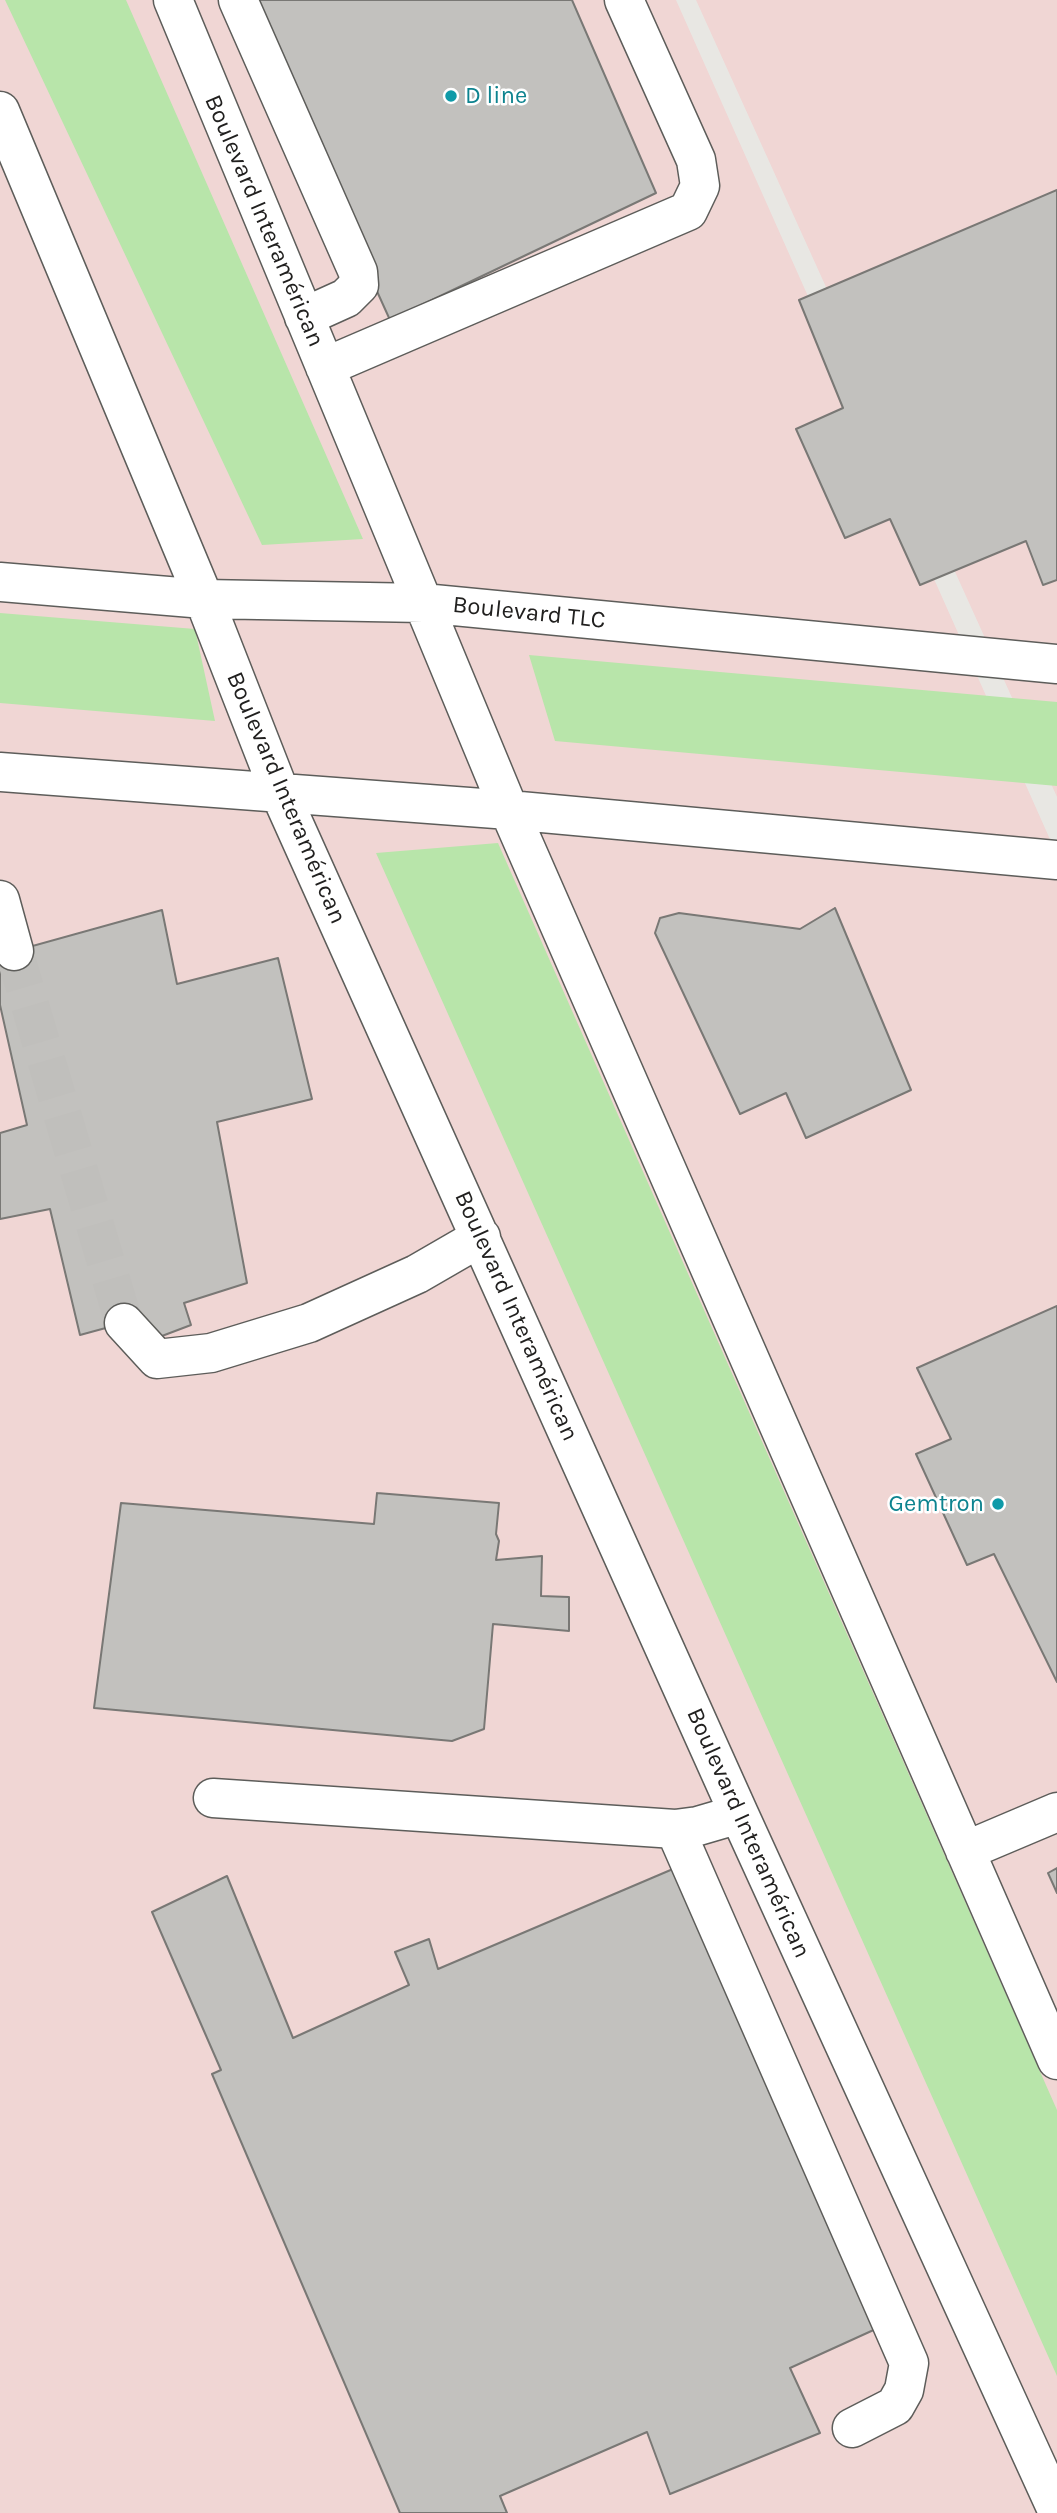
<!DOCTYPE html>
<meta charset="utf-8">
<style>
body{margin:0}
canvas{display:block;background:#e8e7e3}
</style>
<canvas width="1057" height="2513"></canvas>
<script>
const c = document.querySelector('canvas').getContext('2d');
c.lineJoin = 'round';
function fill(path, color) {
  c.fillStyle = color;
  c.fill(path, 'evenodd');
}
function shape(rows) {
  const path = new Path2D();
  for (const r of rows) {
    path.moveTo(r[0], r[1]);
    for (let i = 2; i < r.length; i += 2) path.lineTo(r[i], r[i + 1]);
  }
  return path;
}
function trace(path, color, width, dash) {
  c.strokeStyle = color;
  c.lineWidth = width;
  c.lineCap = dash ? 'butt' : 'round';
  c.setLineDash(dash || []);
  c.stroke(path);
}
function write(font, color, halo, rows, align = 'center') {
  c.font = font + ' Karla,sans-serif';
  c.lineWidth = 5;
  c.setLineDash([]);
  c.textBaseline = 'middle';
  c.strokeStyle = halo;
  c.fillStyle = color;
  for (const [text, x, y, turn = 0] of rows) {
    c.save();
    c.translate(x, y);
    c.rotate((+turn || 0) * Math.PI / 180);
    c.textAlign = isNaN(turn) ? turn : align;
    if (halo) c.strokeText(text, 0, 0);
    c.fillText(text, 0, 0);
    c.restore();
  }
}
fill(shape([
 [0,0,676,0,1057,855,1057,2513,0,2513],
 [696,0,1057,0,1057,797]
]), '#f0d6d4');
fill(shape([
 [5,0,126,0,363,539,262,545],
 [0,613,195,629,215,721,0,703],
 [529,655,1057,702,1057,786,555,741],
 [498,843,1057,2110,1057,2376,376,853]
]), '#b8e5aa');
const building = shape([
 [245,0,572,0,656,193,390,320,245,0],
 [1057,190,1057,580,1043,585,1026,541,920,585,890,519,845,538,796,429,843,408,799,300,1057,190],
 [835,908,911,1090,806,1138,786,1093,740,1114,655,933,660,918,679,913,800,929,835,908],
 [162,910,177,984,278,958,312,1099,217,1122,247,1283,184,1303,191,1325,154,1339,124,1323,80,1335,50,1209,0,1219,0,1133,27,1125,0,1005,0,955,162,910],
 [1057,1306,1057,1682,994,1554,967,1565,916,1454,951,1439,917,1368,1057,1306],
 [377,1493,499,1503,496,1534,499,1541,496,1560,542,1556,541,1596,569,1597,569,1631,493,1624,484,1729,452,1741,94,1708,121,1503,374,1524,377,1493],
 [680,1866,878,2328,790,2368,820,2433,670,2494,647,2432,500,2496,507,2513,400,2513,212,2074,221,2070,152,1912,227,1876,293,2038,409,1985,395,1952,429,1939,438,1969,680,1866],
 [1057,1868,1057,1893,1048,1873,1057,1868]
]);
fill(building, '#c2c1be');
trace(building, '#797875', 2);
trace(shape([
 [14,951,124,1323]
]), '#c0bfbc', 38, [38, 19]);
const minor = shape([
 [173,0,509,810,1057,2060],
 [238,0,358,272,359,285,346,298,304,317],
 [0,111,204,599,280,793,739,1814,1057,2510],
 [325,367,688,211,700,186,696,160,624,0],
 [0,582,204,599,423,603,1057,664],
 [0,772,509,810,1057,860],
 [0,900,14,951],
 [124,1323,157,1359,211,1353,309,1323,417,1274,481,1237],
 [213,1798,675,1829,698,1826,739,1814],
 [675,1829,909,2363,904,2390,895,2406,852,2428],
 [965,1851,1057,1812]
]);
trace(minor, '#5d5d5a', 41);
trace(minor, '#fff', 38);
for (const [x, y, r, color] of [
 [451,96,7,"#0f9aa8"],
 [998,1504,7,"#0f9aa8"]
]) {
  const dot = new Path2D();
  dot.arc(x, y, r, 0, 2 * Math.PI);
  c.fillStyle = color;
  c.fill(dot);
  trace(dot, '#fff', 2.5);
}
write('24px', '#0d838f', '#fff', [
 ["D line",465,96],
 ["Gemtron",984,1504,"right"]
], 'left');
write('24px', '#21201f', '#fff', [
 ["Boulevard Interamérican",264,221,67],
 ["Boulevard TLC",529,613,6],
 ["Boulevard Interamérican",286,798,67],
 ["Boulevard Interamérican",516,1316,66],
 ["Boulevard Interamérican",748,1833,66]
]);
</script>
